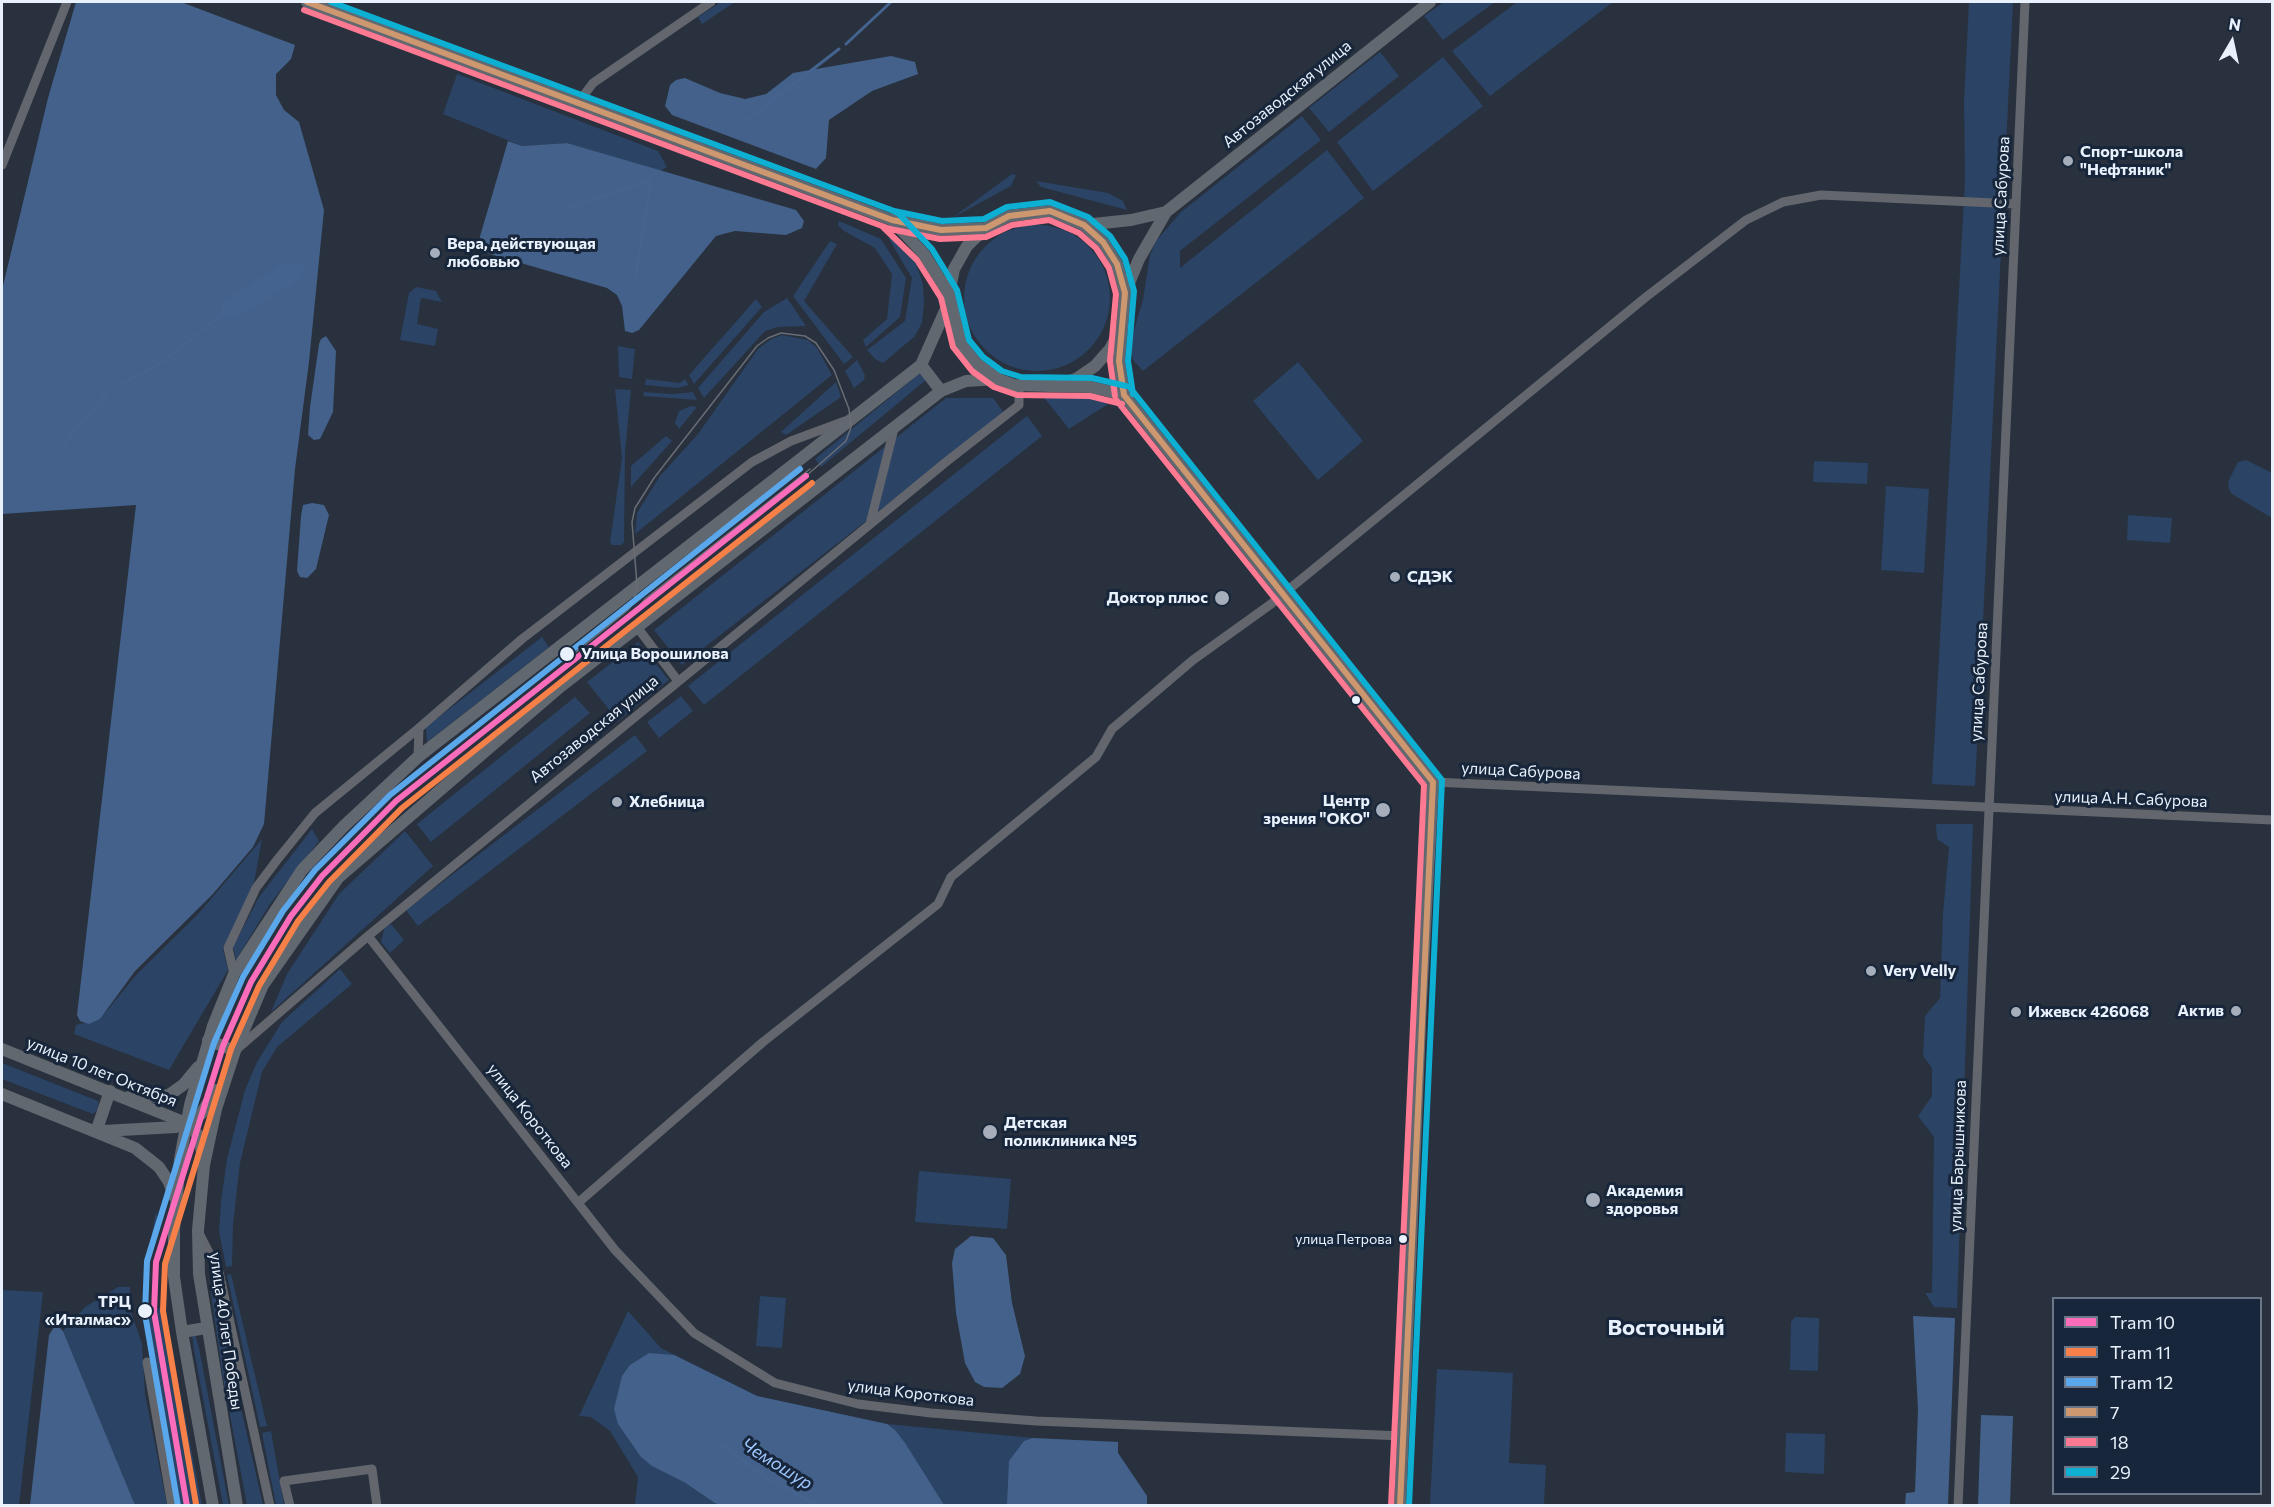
<!DOCTYPE html>
<meta charset="utf-8">
<style>
body{margin:0}
#map{position:relative;width:2274px;height:1507px;overflow:hidden;background:#28313d;font-family:Commissioner,sans-serif}
canvas{display:block}
.frame{position:absolute;inset:0;border:3px solid #e9f1fd;pointer-events:none}
.legend{position:absolute;left:2052px;top:1297px;width:210px;height:198px;box-sizing:border-box;background:#17263a;border:2px solid #6b7788;margin:0;padding:8px 10px;list-style:none;font-size:18px;color:#e9f1fd}
.legend li{display:flex;align-items:center;gap:12px;height:30px}
.legend b{width:30px;border:2px solid #6b7788}
.north{position:absolute;left:2202px;top:12px;width:60px;height:60px;-webkit-text-stroke:4px #17263a;paint-order:stroke;rotate:9deg;font-size:16px;font-weight:700;line-height:24px;text-align:center;color:#e9f1fd}
.north::after{content:'';display:block;margin:auto;width:21px;height:27px;background:#e9f1fd;clip-path:polygon(50% 0,100% 100%,50% 72%,0 100%)}
</style>
<div id="map">
<canvas width="2274" height="1507"></canvas>
<div class="frame"></div>
<ul class="legend">
<li><b style="height:8px;background:#fb6dba"></b>Tram 10</li>
<li><b style="height:8px;background:#f78048"></b>Tram 11</li>
<li><b style="height:8px;background:#5aa8eb"></b>Tram 12</li>
<li><b style="height:8px;background:#cd976f"></b>7</li>
<li><b style="height:8px;background:#fe7a93"></b>18</li>
<li><b style="height:8px;background:#0dafd3"></b>29</li>
</ul>
<div class="north">N</div>
</div>
<script>
const c = document.querySelector('canvas').getContext('2d');
c.lineJoin = 'round';
function fill(path, color) {
  c.fillStyle = color;
  c.fill(path, 'evenodd');
}
function shape(rows) {
  const path = new Path2D();
  for (const r of rows) {
    if (r.length === 3) {
      path.moveTo(r[0] + r[2], r[1]);
      path.arc(r[0], r[1], r[2], 0, 2 * Math.PI);
      continue;
    }
    path.moveTo(r[0], r[1]);
    for (let i = 2; i < r.length; i += 2) path.lineTo(r[i], r[i + 1]);
  }
  return path;
}
function trace(path, color, width, dash) {
  c.strokeStyle = color;
  c.lineWidth = width;
  c.lineCap = dash ? 'butt' : 'round';
  c.setLineDash(dash || []);
  c.stroke(path);
}
function write(font, color, halo, rows, align = 'center') {
  c.font = font + ' Commissioner,sans-serif';
  c.lineWidth = 6;
  c.setLineDash([]);
  c.textBaseline = 'middle';
  c.strokeStyle = halo;
  c.fillStyle = color;
  for (const [text, x, y, turn = 0] of rows) {
    c.save();
    c.translate(x, y);
    c.rotate((+turn || 0) * Math.PI / 180);
    c.textAlign = isNaN(turn) ? turn : align;
    if (halo) c.strokeText(text, 0, 0);
    c.fillText(text, 0, 0);
    c.restore();
  }
}
fill(shape([
 [721,2,735,2,702,24,698,17],
 [1444,2,1495,2,1443,40,1424,16],
 [1517,2,1613,2,1490,96,1452,51],
 [1969,2,2013,2,1975,786,1932,784,1965,180,1964,101],
 [1380,52,1399,76,1329,132,1309,108],
 [1443,57,1483,106,1373,191,1337,142],
 [457,74,658,151,667,167,660,171,567,143,522,146,443,114],
 [1302,116,1321,140,1180,251,1180,268,1327,150,1364,198,1143,371,1133,360,1130,343,1143,300,1150,255,1156,241,1181,212],
 [1012,174,1016,175,1011,186,952,218],
 [1036,181,1108,193,1123,201,1127,210,1041,187],
 [839,221,881,239,906,278,900,317,866,347,863,340,887,319,892,274,875,248,844,231,838,225],
 [1037,298,73],
 [890,236,903,245,916,264,923,284,924,304,922,323,914,337,883,363,875,359,867,350,905,321,912,278,889,239],
 [830,241,837,244,804,301,853,357,844,364,793,296],
 [416,287,436,291,442,302,421,298,417,324,438,329,435,346,400,340,409,293],
 [787,298,806,326,778,327,765,331,704,398,698,388,764,312],
 [756,299,762,307,694,384,689,375],
 [782,335,808,340,817,348,832,375,635,534,637,513,660,476,698,434,758,349,771,339],
 [618,346,635,349,632,379,619,377],
 [857,360,865,375,864,380,854,388,845,371],
 [1298,362,1363,441,1318,480,1253,401],
 [919,374,925,375,926,380,821,467,815,459],
 [646,379,680,383,685,379,689,385,678,388,645,385],
 [836,382,841,397,786,435,781,432],
 [615,389,631,390,625,452,624,542,621,545,612,545,610,542,622,458],
 [644,392,673,394,693,392,697,400,643,396],
 [1055,393,1090,396,1108,404,1069,429,1042,395],
 [946,398,993,398,1004,413,682,665,654,630],
 [691,406,697,407,679,429,675,423,679,411],
 [1027,416,1042,436,704,705,688,686],
 [666,436,672,441,631,487,631,466],
 [2246,460,2272,473,2272,518,2232,494,2229,489,2228,482,2238,462],
 [1814,461,1868,463,1867,484,1813,482],
 [1886,486,1929,489,1924,573,1881,570],
 [2128,515,2172,518,2170,543,2127,540],
 [542,637,549,647,427,742,426,727],
 [638,642,669,680,618,721,587,682],
 [681,696,693,711,659,738,647,722],
 [575,697,590,713,431,842,417,824],
 [635,735,647,751,418,926,406,910],
 [1936,824,1973,824,1957,1308,1934,1307,1925,1293,1932,1293,1934,1137,1918,1116,1932,1096,1932,1068,1923,1056,1925,1016,1940,998,1943,914,1949,847,1937,839],
 [312,829,319,841,270,904,236,960,233,947,259,897],
 [405,831,433,866,271,1012,287,974,339,894],
 [262,839,254,883,223,949,228,970,169,1070,74,1034,76,1025,100,1019,137,974,199,913],
 [391,924,404,940,390,953,381,942,385,927],
 [340,969,352,984,277,1047,262,1072,240,1163,233,1225,232,1266,226,1267,219,1231,221,1202,227,1159,245,1090,257,1062,282,1022],
 [2,1063,98,1101,99,1108,93,1114,2,1079],
 [919,1171,1011,1179,1007,1229,915,1222],
 [156,1211,158,1224,148,1271,145,1271],
 [231,1274,267,1426,260,1427,227,1275],
 [210,1286,213,1286,263,1505,247,1505,223,1378],
 [118,1287,130,1287,130,1309,142,1344,145,1394,167,1505,135,1505,63,1331,85,1307],
 [2,1290,43,1292,19,1505,2,1505],
 [760,1296,786,1298,782,1348,756,1346],
 [165,1307,176,1371,202,1505,177,1505,155,1394,150,1343,140,1312],
 [628,1311,661,1348,757,1396,887,1424,1033,1438,1118,1442,1118,1453,1147,1496,1147,1505,635,1505,638,1477,610,1431,591,1417,579,1416],
 [1795,1317,1819,1318,1818,1371,1790,1370,1791,1322],
 [195,1334,199,1348,229,1505,223,1505,194,1350,192,1335],
 [1437,1369,1513,1373,1509,1463,1546,1465,1544,1505,1430,1505],
 [271,1431,284,1505,276,1505,262,1433],
 [1786,1433,1825,1434,1824,1474,1785,1472]
]), '#2b4365');
fill(shape([
 [76,2,181,2,295,45,291,59,276,74,276,95,284,110,299,122,324,210,309,362,295,469,264,824,253,847,212,895,135,971,100,1019,89,1024,80,1021,77,1015,136,505,2,514,2,290,48,98],
 [891,56,915,62,918,74,872,91,829,120,826,158,816,169,672,115,665,106,670,85,676,80,685,78,720,93,745,99,766,94,793,73],
 [508,141,522,146,567,143,796,210,804,221,802,228,786,235,735,231,716,236,639,330,632,333,625,331,622,306,617,295,607,288,476,250],
 [326,336,336,351,333,412,320,439,314,440,308,435,310,407,319,344,321,339],
 [312,503,324,505,329,515,316,569,307,578,300,577,297,571,301,516,303,505],
 [971,1236,993,1238,1006,1255,1012,1303,1025,1356,1020,1374,1002,1388,984,1387,975,1382,965,1363,956,1313,952,1263,955,1249],
 [1913,1316,1955,1318,1948,1505,1905,1505,1906,1493,1915,1492,1918,1409],
 [58,1326,63,1331,135,1505,30,1505,49,1335,54,1327],
 [649,1353,674,1355,757,1396,887,1424,895,1430,905,1443,944,1505,723,1506,715,1503,684,1482,652,1466,641,1457,618,1424,614,1409,622,1376,630,1365],
 [1981,1415,2013,1416,2010,1505,1978,1505],
 [1033,1438,1118,1442,1118,1453,1147,1496,1147,1505,1007,1505,1009,1461,1024,1441]
]), '#43618a');
fill(shape([
 [283,263,305,263,302,278,235,319,220,316,222,302]
]), '#44638e');
trace(shape([
 [846,44,891,2],
 [742,124,839,49],
 [564,208,651,180,636,275],
 [120,385,161,363,220,316],
 [64,444,109,390],
 [722,1444,763,1476,819,1506]
]), '#44638e', 3);
trace(shape([
 [578,103,593,83,711,2],
 [2,165,67,2],
 [870,524,894,429],
 [637,627,678,681],
 [418,757,419,728,522,639,752,462,791,441,845,421],
 [1433,782,2272,820],
 [368,936,615,1250,694,1333,775,1383,858,1404,931,1413,1036,1421,1403,1436],
 [234,974,228,948,256,888,277,860,315,813,419,728],
 [237,1049,368,936,946,462,1019,405,1019,386],
 [579,1202,763,1042,938,904,951,877,1096,757,1112,729,1193,660,1271,604,1646,297,1746,220,1783,202,1821,195,2016,204],
 [199,1233,219,1272,270,1506],
 [147,1362,172,1506],
 [290,1506,284,1481,372,1469,377,1506],
 [1958,1506,2025,2]
]), '#63676d', 9);
trace(shape([
 [307,2,892,220,924,254,949,294],
 [1050,211,1084,225,1103,242,1117,264,1125,293,1119,361,1124,395,1091,387,1014,385,998,379,977,364,961,344,949,294,954,269,967,246,986,228,1009,216,1050,211],
 [892,220,941,230,986,228],
 [1084,225,1131,220,1166,212],
 [1125,293,1139,259,1166,212,1430,2],
 [921,365,941,391],
 [1063,383,1076,379,1095,366,1110,349,1119,332],
 [1124,395,1433,782,1421,1002,1400,1506],
 [208,1040,235,1051],
 [2,1049,186,1123,199,1136,204,1165,198,1230,199,1274,237,1506],
 [2,1094,135,1148,159,1167,169,1182,174,1196],
 [131,1095,159,1097,169,1095,183,1085,198,1067],
 [103,1131,176,1127,201,1114,216,1090],
 [96,1132,110,1091],
 [204,1165,216,1109,235,1051,263,985,338,878,560,687,941,391,966,381,998,379],
 [182,1332,206,1328],
 [213,1506,182,1332,174,1277,174,1230,180,1159,190,1105,213,1026,234,974,302,870,344,826,418,757,921,365,949,302]
]), '#626870', 12);
trace(shape([
 [636,611,645,599,810,469],
 [570,657,628,610,634,601,637,585,632,522,635,508,654,478,757,346,768,338,781,333,805,336,816,343,834,370,849,409,851,427,846,441,806,476]
]), '#696d75', 1.5);
trace(shape([
 [307,2,892,220,941,230,986,228,1009,216,1050,211,1084,225,1103,242,1117,264,1125,293,1119,361,1124,395],
 [1124,395,1433,782,1400,1506]
]), '#cd976f', 6);
trace(shape([
 [304,10,890,229,940,239,986,237,1012,225,1049,220,1079,233,1096,248,1109,268,1116,294,1110,361,1115,396],
 [883,227,917,260,941,298,953,347,972,371,994,387,1017,395,1090,396,1122,404],
 [1117,401,1424,785,1391,1506]
]), '#fe7a93', 6);
trace(shape([
 [331,2,894,211,942,221,984,219,1007,207,1050,202,1088,217,1110,236,1125,259,1134,291,1128,361,1133,394],
 [889,209,898,213,932,249,957,290,969,340,983,357,1002,371,1021,377,1092,378,1126,386],
 [1131,389,1442,780,1409,1506]
]), '#0dafd3', 6);
trace(shape([
 [187,1506,154,1312,156,1262,223,1046,251,982,291,916,322,876,396,801,806,476]
]), '#fb6dba', 6);
trace(shape([
 [196,1504,163,1311,165,1264,231,1049,259,986,298,921,329,882,402,808,812,483]
]), '#f78048', 6);
trace(shape([
 [178,1506,145,1314,147,1261,214,1043,243,977,283,911,315,870,390,795,800,469]
]), '#5aa8eb', 6);
for (const [x, y, r, color] of [
 [2068,161,6,"#a5aeba"],
 [435,253,6,"#a5aeba"],
 [1395,577,6,"#a5aeba"],
 [1222,598,8,"#a5aeba"],
 [567,654,8,"#e9f1fd"],
 [1356,700,5,"#e9f1fd"],
 [617,802,6,"#a5aeba"],
 [1383,810,8,"#a5aeba"],
 [1871,971,6,"#a5aeba"],
 [2236,1011,6,"#a5aeba"],
 [2016,1012,6,"#a5aeba"],
 [990,1132,8,"#a5aeba"],
 [1593,1200,8,"#a5aeba"],
 [1403,1239,5,"#e9f1fd"],
 [145,1311,8,"#e9f1fd"]
]) {
  const dot = new Path2D();
  dot.arc(x, y, r, 0, 2 * Math.PI);
  c.fillStyle = color;
  c.fill(dot);
  trace(dot, '#17263a', 2);
}
write('14px', '#e9f1fd', '#17263a', [
 ["улица Петрова",1392,1239]
], 'right');
write('16px', '#e9f1fd', '#17263a', [
 ["Автозаводская улица",1287,94,-39],
 ["улица Сабурова",2001,196,-87],
 ["улица Сабурова",1979,682,-87],
 ["Автозаводская улица",594,729,-39],
 ["улица Сабурова",1521,771,3],
 ["улица А.Н. Сабурова",2131,799,2],
 ["улица 10 лет Октября",102,1072,22],
 ["улица Короткова",530,1116,52],
 ["улица Барышникова",1958,1156,-88],
 ["улица 40 лет Победы",226,1331,82],
 ["улица Короткова",911,1393,7]
]);
write('bold 16px', '#e9f1fd', '#17263a', [
 ["Спорт-школа",2080,152],
 ["\"Нефтяник\"",2080,170],
 ["Вера, действующая",447,244],
 ["любовью",447,262],
 ["СДЭК",1407,577],
 ["Доктор плюс",1208,598,"right"],
 ["Центр",1370,801,"right"],
 ["зрения \"ОКО\"",1370,819,"right"],
 ["Хлебница",629,802],
 ["Very Velly",1883,971],
 ["Актив",2224,1011,"right"],
 ["Ижевск 426068",2028,1012],
 ["Детская",1004,1123],
 ["поликлиника №5",1004,1141],
 ["Академия",1606,1191],
 ["здоровья",1606,1209]
], 'left');
write('bold 16px', '#e9f1fd', '#17263a', [
 ["Улица Ворошилова",581,654],
 ["ТРЦ",131,1302,"right"],
 ["«Италмас»",131,1320,"right"]
], 'left');
write('italic 18px', '#9fc7ff', '#17263a', [
 ["Чемошур",777,1464,32]
]);
write('bold 22px', '#e9f1fd', '#17263a', [
 ["Восточный",1666,1328]
]);
</script>
